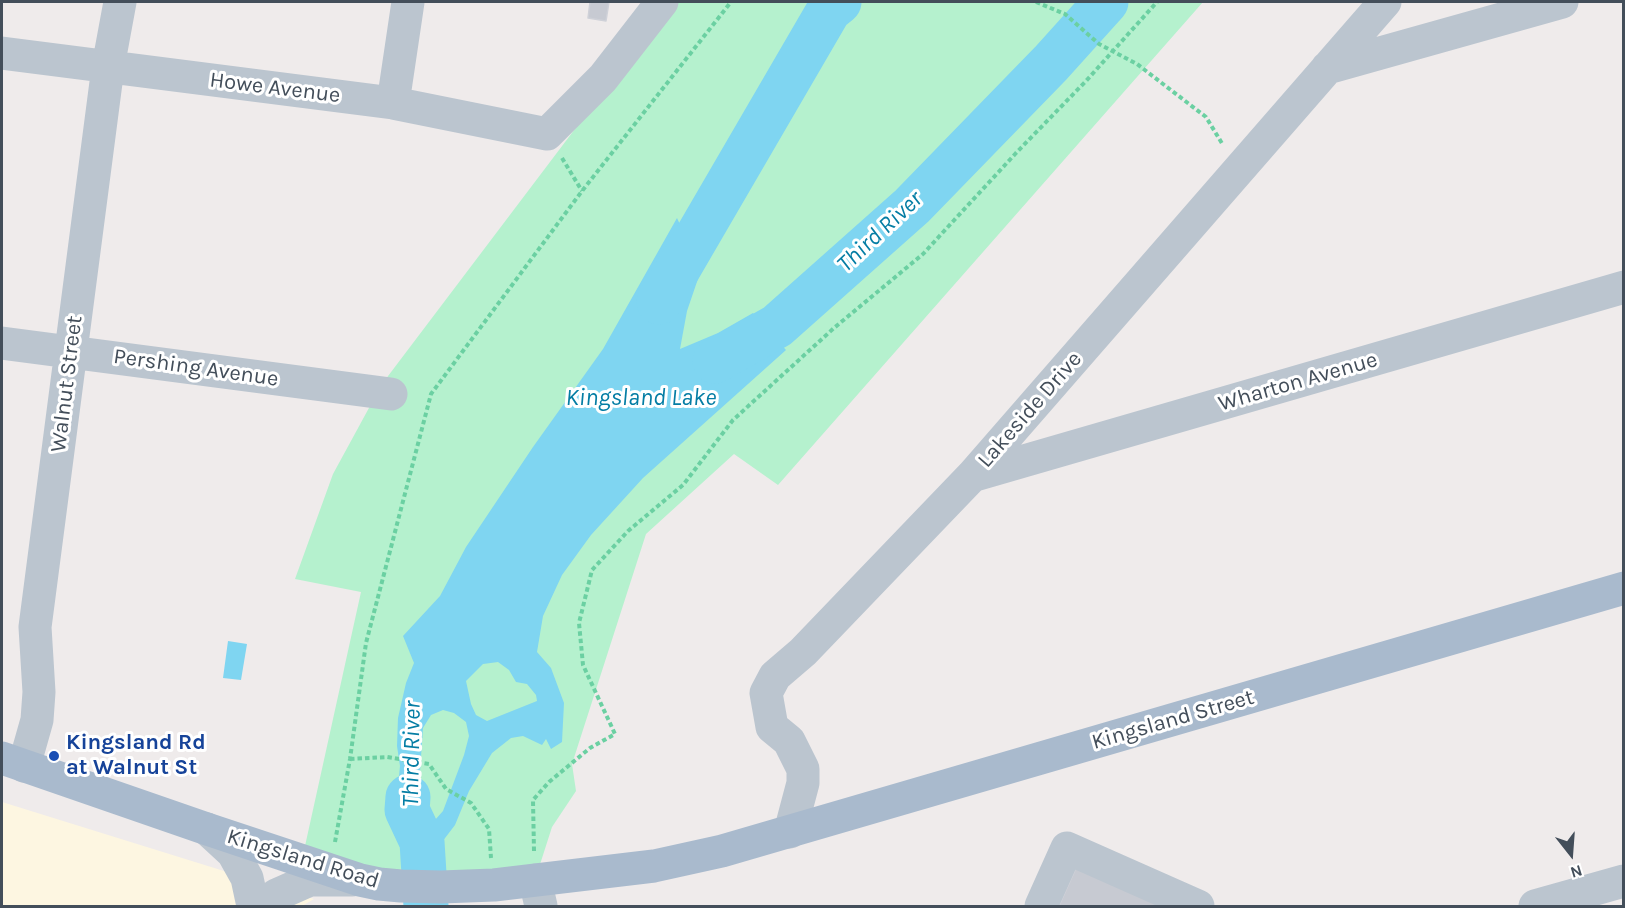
<!DOCTYPE html>
<style>
body{margin:0}
#map{position:relative;width:1625px;height:908px;overflow:hidden;background:#efebeb;font-family:Karla,sans-serif}
canvas{display:block}
.frame{position:absolute;inset:0;border:3px solid #434e5a;pointer-events:none}
.north{position:absolute;left:1541px;top:824px;width:60px;height:60px;-webkit-text-stroke:4px #fff;paint-order:stroke;rotate:163deg;font-size:16px;font-weight:700;line-height:24px;text-align:center;color:#434e5a}
.north::after{content:'';display:block;margin:auto;width:21px;height:27px;background:#434e5a;clip-path:polygon(50% 0,100% 100%,50% 72%,0 100%)}
</style>
<div id="map">
<canvas width="1625" height="908"></canvas>
<div class="frame"></div>
<div class="north">N</div>
</div>
<script>
const c = document.querySelector('canvas').getContext('2d');
c.lineJoin = 'round';
function fill(path, color) {
  c.fillStyle = color;
  c.fill(path, 'evenodd');
}
function shape(rows) {
  const path = new Path2D();
  for (const r of rows) {
    path.moveTo(r[0], r[1]);
    for (let i = 2; i < r.length; i += 2) path.lineTo(r[i], r[i + 1]);
  }
  return path;
}
function trace(path, color, width, dash) {
  c.strokeStyle = color;
  c.lineWidth = width;
  c.lineCap = dash ? 'butt' : 'round';
  c.setLineDash(dash || []);
  c.stroke(path);
}
function write(font, color, halo, rows, align = 'center') {
  c.font = font + ' Karla,sans-serif';
  c.lineWidth = 6;
  c.setLineDash([]);
  c.textBaseline = 'middle';
  c.strokeStyle = halo;
  c.fillStyle = color;
  for (const [text, x, y, turn = 0] of rows) {
    c.save();
    c.translate(x, y);
    c.rotate((+turn || 0) * Math.PI / 180);
    c.textAlign = isNaN(turn) ? turn : align;
    if (halo) c.strokeText(text, 0, 0);
    c.fillText(text, 0, 0);
    c.restore();
  }
}
fill(shape([
 [2,802,314,899,302,906,2,906]
]), '#fdf6e1');
fill(shape([
 [671,2,1203,2,778,485,734,454,646,534,572,764,576,791,552,827,535,880,441,887,440,859,405,860,401,886,305,846,361,592,295,579,333,474,382,384]
]), '#b5f1ce');
fill(shape([
 [677,218,701,270,687,311,680,349,718,333,753,313,786,350,643,478,591,535,562,575,543,616,537,652,551,668,564,703,562,742,551,749,546,739,542,745,523,736,511,738,492,753,469,791,455,825,442,842,437,855,410,853,408,834,398,821,397,797,400,766,397,746,398,718,406,683,414,663,403,636,440,596,466,547,533,447,603,349],
 [498,662,509,670,516,682,527,684,536,695,537,701,487,721,476,715,471,704,466,681,483,664],
 [443,710,454,713,466,722,469,736,464,755,443,811,435,820,430,821,421,813,418,800,423,728,431,715],
 [228,641,247,644,241,680,223,678]
]), '#7fd5f1');
trace(shape([
 [659,302,829,10,839,2],
 [715,361,777,326,912,206,1051,63,1106,2],
 [408,797,407,810,422,842,426,906]
]), '#7fd5f1', 45);
const building = shape([
 [590,2,609,2,606,21,588,18,590,2],
 [1076,868,1164,906,1059,906,1076,868]
]);
fill(building, '#c7cad2');
trace(building, '#cfd1d8', 1.5);
trace(shape([
 [1036,2,1065,14,1099,44,1137,64,1206,117,1223,145],
 [562,158,582,191],
 [350,759,387,757,429,764,446,789,471,803,489,829,491,858],
 [335,842,350,759,366,643,431,394,582,191,731,2],
 [534,851,533,800,549,782,590,748,615,734,583,665,579,623,592,570,628,531,683,485,733,420,834,328,923,254,1016,153,1086,81,1157,2]
]), '#6bd0a2', 4, [4.5, 3]);
trace(shape([
 [2,53,393,103,547,134,603,78,662,2],
 [1327,68,1562,2],
 [393,103,408,2],
 [2,343,391,394],
 [972,476,1624,287],
 [24,766,37,720,39,692,35,627,108,67,120,2],
 [207,829,233,853,247,878,253,906],
 [790,832,803,783,803,769,789,741,772,727,766,693,775,676,803,652,972,476,1385,2],
 [535,880,541,906],
 [267,906,276,895,310,880,352,880],
 [1041,906,1067,848,1198,906],
 [1535,906,1624,881]
]), '#bbc5cf', 33);
trace(shape([
 [2,758,207,829,360,880,379,884,401,886,441,887,494,885,654,866,722,851,1624,588]
]), '#a9bacd', 33);
for (const [x, y, r, color] of [
 [54,756,6,"#1a4fb4"]
]) {
  const dot = new Path2D();
  dot.arc(x, y, r, 0, 2 * Math.PI);
  c.fillStyle = color;
  c.fill(dot);
  trace(dot, '#fff', 2);
}
write('22px', '#434e5a', '#fff', [
 ["Howe Avenue",275,88,7],
 ["Pershing Avenue",196,368,8],
 ["Wharton Avenue",1298,382,-16],
 ["Walnut Street",67,384,-83],
 ["Lakeside Drive",1030,410,-49],
 ["Kingsland Street",1173,720,-16],
 ["Kingsland Road",303,859,17]
]);
write('bold 22px', '#164399', '#fff', [
 ["Kingsland Rd",66,743],
 ["at Walnut St",66,768]
], 'left');
write('italic 24px', '#047da4', '#fff', [
 ["Third River",880,232,-43],
 ["Kingsland Lake",641,398],
 ["Third River",412,754,-89]
]);
</script>
